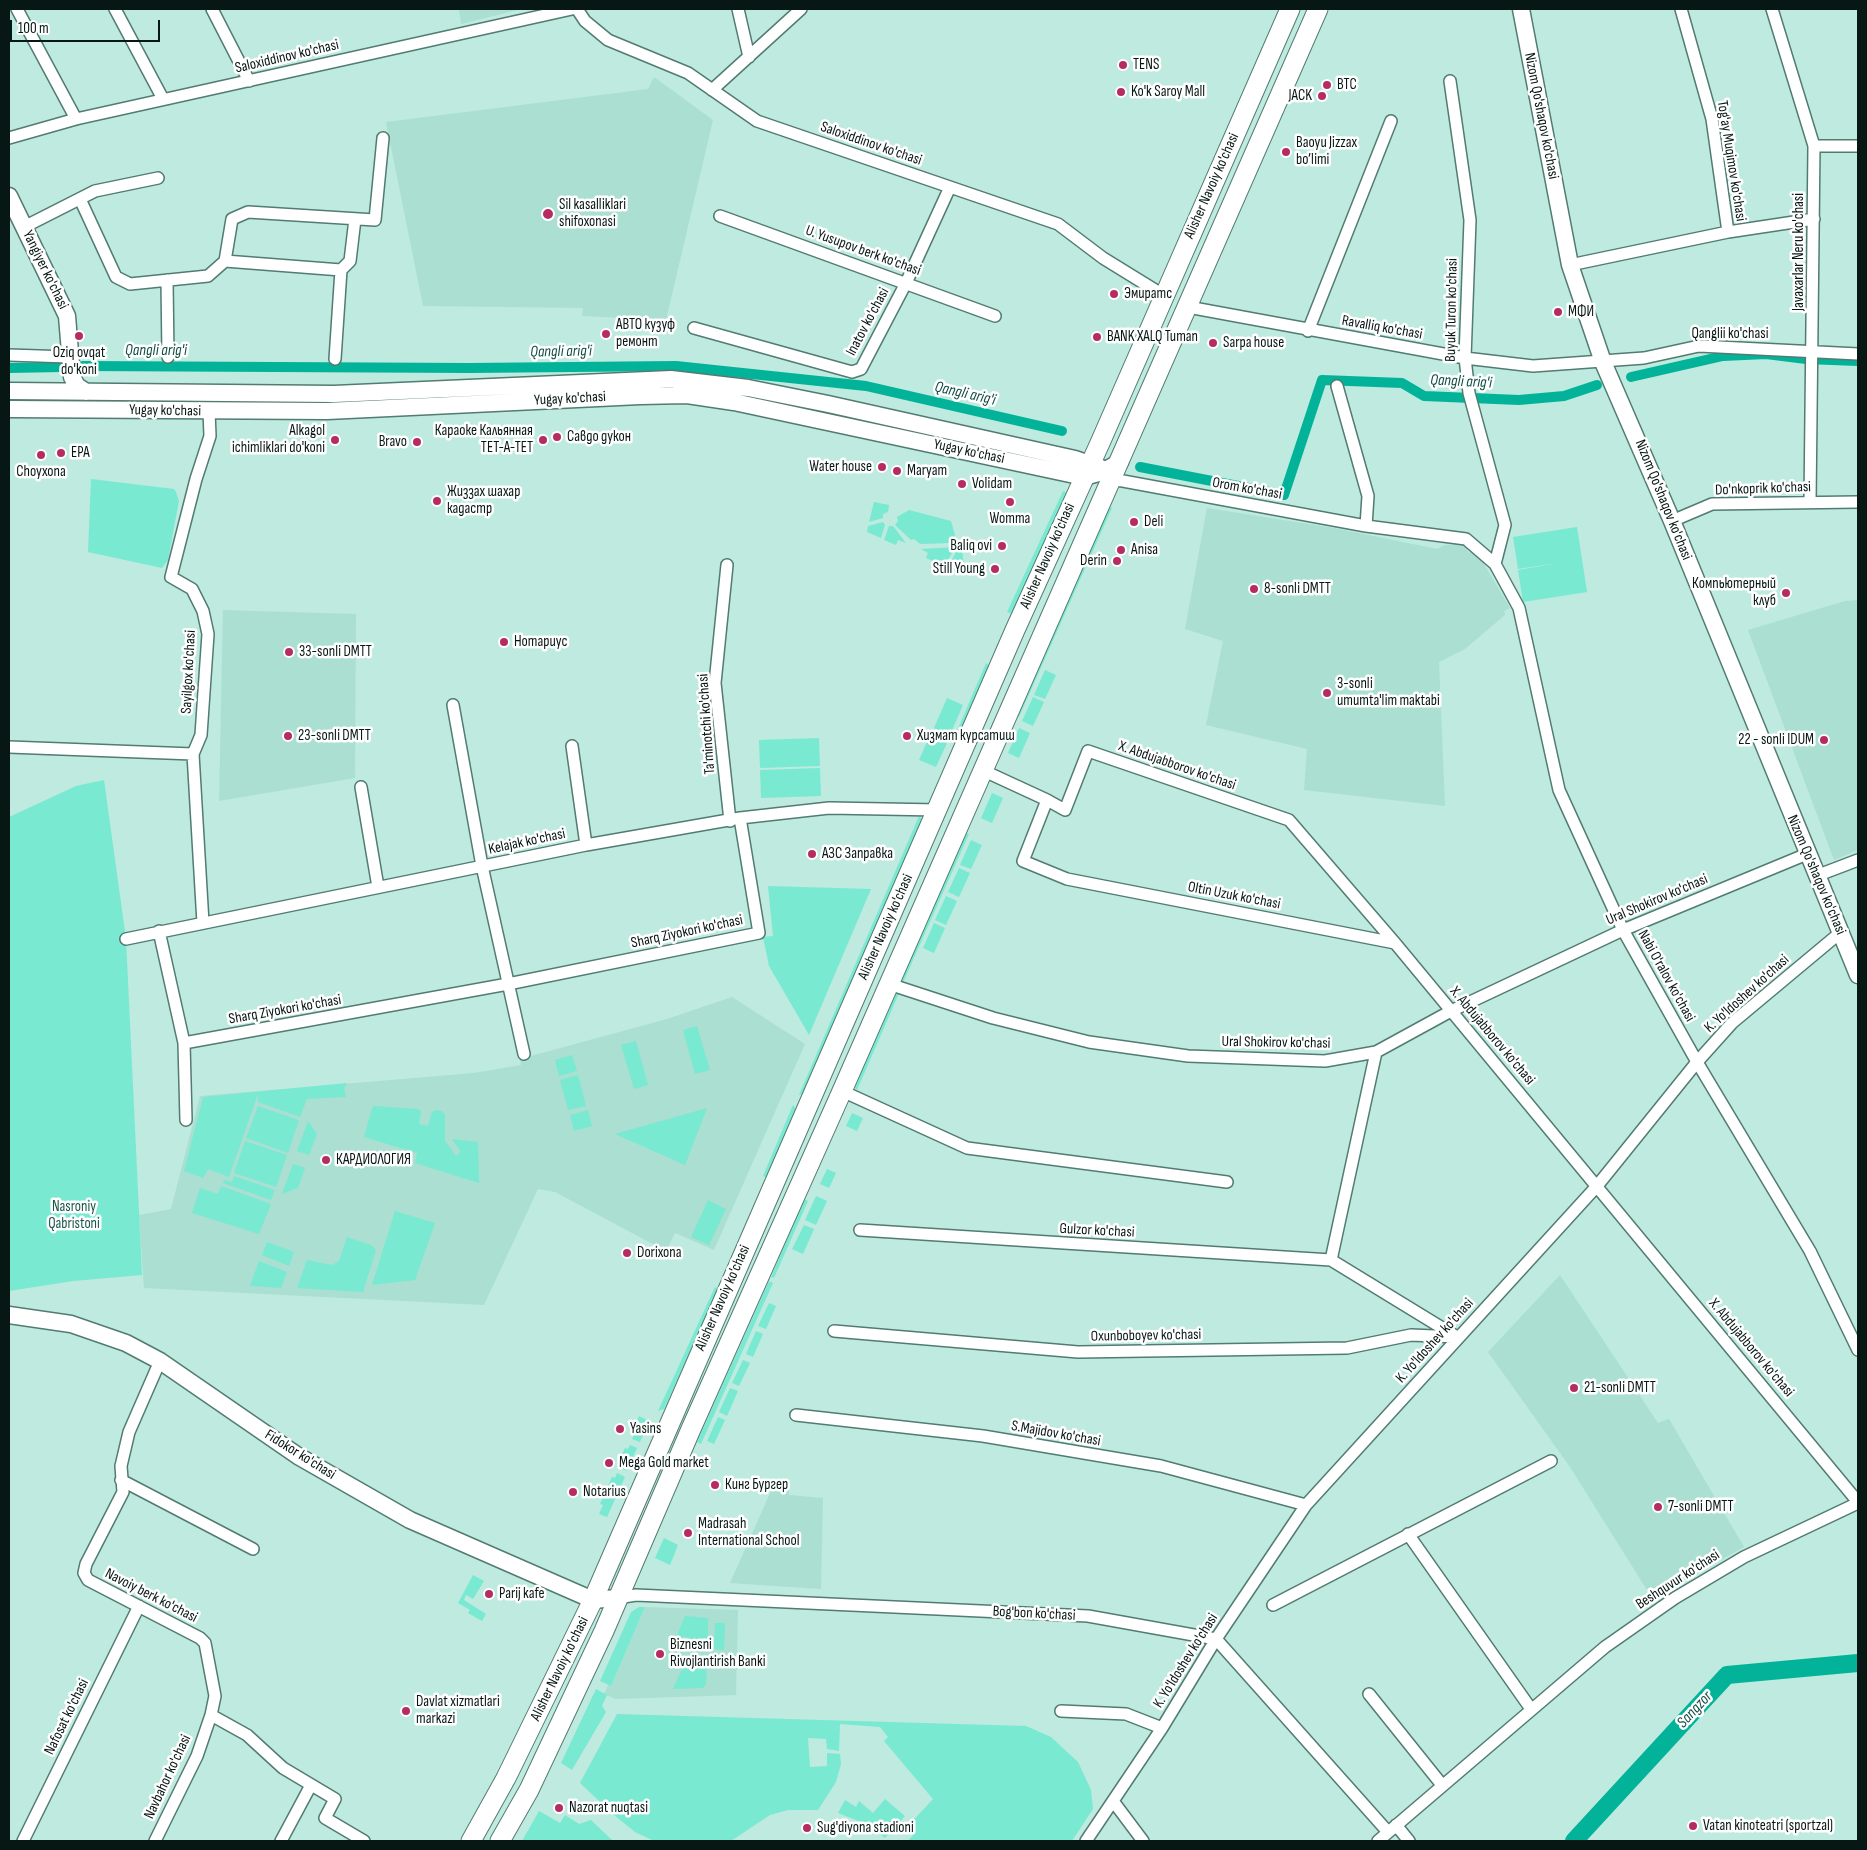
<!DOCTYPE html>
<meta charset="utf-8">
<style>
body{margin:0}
#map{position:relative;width:1867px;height:1850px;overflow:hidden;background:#beeadf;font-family:"Sofia Sans Condensed",sans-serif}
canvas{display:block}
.frame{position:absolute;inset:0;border:10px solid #071713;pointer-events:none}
.scale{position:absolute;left:10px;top:20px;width:150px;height:22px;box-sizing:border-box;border:2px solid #071713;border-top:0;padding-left:6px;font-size:15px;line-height:18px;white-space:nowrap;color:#071713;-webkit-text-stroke:4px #fff;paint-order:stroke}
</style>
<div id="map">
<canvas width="1867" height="1850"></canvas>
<div class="frame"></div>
<div class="scale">100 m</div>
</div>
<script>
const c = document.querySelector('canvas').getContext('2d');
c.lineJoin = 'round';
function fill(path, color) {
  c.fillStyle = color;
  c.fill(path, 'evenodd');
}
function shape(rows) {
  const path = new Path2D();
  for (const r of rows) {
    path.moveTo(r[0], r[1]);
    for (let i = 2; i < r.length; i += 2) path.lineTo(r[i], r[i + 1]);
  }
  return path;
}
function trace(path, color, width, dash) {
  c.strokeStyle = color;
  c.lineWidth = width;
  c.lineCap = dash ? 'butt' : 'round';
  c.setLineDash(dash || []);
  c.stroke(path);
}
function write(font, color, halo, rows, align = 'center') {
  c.font = font + ' "Sofia Sans Condensed",sans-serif';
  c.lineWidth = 5;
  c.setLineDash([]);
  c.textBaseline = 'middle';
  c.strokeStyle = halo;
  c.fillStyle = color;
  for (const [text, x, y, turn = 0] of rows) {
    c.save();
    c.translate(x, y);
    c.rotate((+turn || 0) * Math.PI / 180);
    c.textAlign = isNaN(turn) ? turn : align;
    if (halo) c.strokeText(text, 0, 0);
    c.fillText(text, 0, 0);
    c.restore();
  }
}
fill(shape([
 [459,9,522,9,461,24],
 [654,77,713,120,666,320,582,316,583,308,423,306,386,122,648,89],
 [1207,508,1334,528,1437,549,1445,545,1463,544,1469,553,1475,549,1510,608,1504,611,1505,615,1465,649,1439,662,1445,806,1304,790,1307,749,1206,725,1223,641,1185,629],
 [1858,600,1858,850,1834,860,1748,630,1845,601],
 [223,610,356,614,355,778,219,801],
 [732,997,805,1044,714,1250,675,1233,666,1251,555,1192,538,1189,484,1305,144,1288,139,1215,171,1209,200,1096,474,1073,521,1065,520,1059,667,1019],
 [1560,1275,1658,1423,1669,1419,1744,1547,1652,1598,1570,1467,1488,1352],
 [775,1482,789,1484,789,1495,823,1498,821,1589,730,1583],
 [645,1607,738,1610,736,1695,616,1699,604,1694,608,1685,611,1686]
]), '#aadfd2');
fill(shape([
 [91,479,174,489,176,492,179,501,168,560,162,568,88,552],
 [1063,491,1068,493,1015,612,1012,614,1007,612],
 [874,502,889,505,888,512,883,514,883,518,869,522],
 [1107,506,1112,508,1019,717,1016,714],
 [909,510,951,521,955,535,951,543,920,544,914,539,911,540,895,525,898,521,897,517],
 [883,522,885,525,881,538,867,532,868,526],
 [889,526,893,526,906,543,898,540,896,545,884,540],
 [1577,527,1587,592,1523,602,1518,570,1558,563,1518,569,1513,537],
 [956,547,944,566,926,558,928,553,921,549],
 [958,549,962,549,964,567,961,574,947,568],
 [986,663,990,666,959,738,954,738],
 [1045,670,1056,675,1045,699,1034,695],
 [1033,697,1044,702,1033,726,1022,721],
 [947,698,963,705,950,735,934,728],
 [1019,728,1030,733,1019,758,1008,753],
 [930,735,947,743,936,767,919,760],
 [819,738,820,766,760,768,759,740],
 [820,768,821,796,761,798,760,770],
 [104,780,126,939,142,1275,73,1281,9,1291,9,817,76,786],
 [992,793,1003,798,992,823,981,818],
 [919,816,923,820,805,1093,799,1095],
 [967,833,969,834,902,985,897,983,962,836],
 [971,840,982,845,971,869,960,865],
 [959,868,970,873,959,897,948,892],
 [768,886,871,889,809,1035,769,966,763,937,773,936],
 [946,896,957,901,946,925,935,920],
 [934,923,945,928,934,953,923,948],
 [895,989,900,991,857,1090,853,1086],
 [697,1026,710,1070,695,1074,683,1030],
 [636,1041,648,1085,634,1089,621,1045],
 [572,1055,577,1071,559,1076,555,1060],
 [578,1075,586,1106,568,1110,560,1080],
 [347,1083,344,1088,346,1097,307,1099,300,1117,258,1102,258,1094,229,1177,208,1169,203,1178,184,1171,203,1097],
 [793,1105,797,1110,767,1178,763,1176],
 [258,1106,299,1120,288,1153,246,1138],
 [374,1106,418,1109,421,1111,419,1124,428,1126,432,1112,436,1110,442,1111,445,1115,445,1141,456,1156,461,1152,452,1139,478,1142,479,1183,415,1163,417,1153,364,1137,372,1108],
 [707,1108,685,1165,615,1134],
 [588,1110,592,1126,574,1131,570,1115],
 [852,1113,863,1118,857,1131,846,1126],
 [308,1121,317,1134,309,1155,297,1151],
 [245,1141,287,1155,276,1187,234,1173],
 [293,1164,305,1168,298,1188,282,1194],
 [827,1169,836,1173,829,1188,820,1184],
 [234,1176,275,1190,271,1200,223,1183,224,1180,232,1182],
 [221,1186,271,1204,259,1234,192,1213,200,1188,218,1194],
 [816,1196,827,1201,816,1225,805,1220],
 [804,1199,808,1201,774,1278,771,1277],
 [708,1200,726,1209,709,1245,691,1237],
 [395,1211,435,1223,415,1280,372,1285],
 [804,1225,814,1229,803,1254,792,1249],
 [347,1237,371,1245,376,1250,363,1292,297,1288,307,1260,332,1265,339,1261],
 [267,1242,294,1252,289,1266,262,1255],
 [259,1261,287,1272,281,1288,250,1286],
 [769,1281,773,1283,701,1444,697,1442],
 [715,1287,719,1289,664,1409,658,1411],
 [769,1303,776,1306,766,1329,758,1326],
 [756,1331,763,1334,753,1357,746,1354],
 [743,1360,750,1363,739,1386,732,1383],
 [730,1388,738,1391,727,1416,719,1412],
 [639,1416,649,1421,640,1442,632,1439,636,1431,633,1430],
 [718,1417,725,1420,714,1444,707,1441],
 [630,1445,637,1448,627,1471,620,1468,623,1461,620,1459,625,1448,628,1449],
 [617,1473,625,1477,607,1517,599,1514,603,1505,600,1504,612,1477,615,1478],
 [664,1538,678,1545,670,1565,655,1558],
 [473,1575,484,1581,473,1599,466,1595,464,1600,486,1614,482,1621,468,1613,470,1610,458,1603],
 [639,1607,645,1607,611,1686,600,1681,631,1612],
 [685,1616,708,1618,708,1650,686,1640,687,1638,683,1636,682,1639,677,1635],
 [715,1623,725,1623,724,1650,714,1649],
 [687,1658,707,1666,706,1684,703,1688,673,1689],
 [596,1689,607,1695,602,1706,606,1712,572,1770,561,1763],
 [617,1714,1026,1726,1051,1737,1078,1762,1091,1790,1093,1809,1072,1841,908,1841,913,1835,906,1828,933,1799,884,1741,888,1737,880,1727,840,1724,839,1751,827,1749,826,1739,808,1738,810,1767,827,1766,827,1753,840,1754,841,1764,836,1782,818,1810,788,1810,770,1815,731,1841,654,1841,635,1832,614,1815,580,1783],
 [885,1799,905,1816,885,1838,866,1824,838,1813,845,1800,856,1807,859,1801,873,1813],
 [539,1811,560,1823,565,1815,579,1824,591,1820,613,1841,522,1841]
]), '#79e9d1');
trace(shape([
 [83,366,469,368,676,366,866,386,1062,431],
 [9,368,61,367],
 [1631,377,1723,356,1766,354,1806,359,1858,361],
 [1140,467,1284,495,1322,380,1402,383,1424,396,1519,400,1564,396,1597,385]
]), '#02b39a', 10);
trace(shape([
 [1574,1841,1727,1675,1858,1663]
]), '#02b39a', 18);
const street = shape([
 [17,9,76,119],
 [115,9,163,99],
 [212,9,249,81],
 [577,9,585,21,608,40,688,73,757,121,1058,224,1103,258,1163,295],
 [738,9,749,57],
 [1681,9,1712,119,1728,232],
 [1772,9,1814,146,1810,502],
 [1450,81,1470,220,1465,358,1469,393,1505,525,1495,564],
 [712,90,801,9],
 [9,138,76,119,572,9],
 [1814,146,1858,146],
 [80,199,116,277,130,284,208,276,225,261,232,219,248,212,375,220,383,138],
 [720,216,995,316],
 [24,227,95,191,158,178],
 [225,261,341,270],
 [1570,265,1728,232,1814,219],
 [167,280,168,357],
 [1188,307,1465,358,1533,366,1644,358,1699,346,1858,354],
 [694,328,852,372,861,369,906,283,950,187],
 [1308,331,1391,121],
 [9,355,69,357],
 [335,359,341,270,350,261,355,219],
 [1337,386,1368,496,1366,526],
 [1111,480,1123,481,1366,526,1466,539,1495,564,1519,608,1559,790,1623,930,1697,1062,1810,1251,1858,1350],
 [1672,521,1712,504,1858,502],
 [727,565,715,683,730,821],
 [453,705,482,866,524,1054],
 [572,746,586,845],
 [9,747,193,754],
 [982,770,1047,800,1023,861,1067,879,1395,943],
 [361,787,378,887],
 [1047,800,1065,810,1088,751,1289,820,1395,943,1858,1502],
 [1816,876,1858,860],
 [203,923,193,754,201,735,208,634,203,611,192,589,171,577,196,479,210,436,209,411],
 [159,931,184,1043,186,1120],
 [126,939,586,845,740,818,829,808,938,810],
 [889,984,993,1018,1089,1042,1188,1056,1325,1061,1376,1052,1451,1011,1623,930,1807,854],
 [184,1043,508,984,759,933,740,818],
 [842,1091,967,1148,1227,1182],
 [860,1230,1331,1260,1457,1337],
 [1331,1260,1376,1052],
 [834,1331,1078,1352,1347,1348,1411,1335,1458,1337],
 [796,1415,983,1436,1161,1466,1306,1505],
 [121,1480,253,1549],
 [1408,1534,1531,1709],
 [617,1598,636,1595,1088,1616,1216,1639,1388,1832],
 [1273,1605,1551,1461],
 [1369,1694,1442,1785],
 [1061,1711,1126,1714,1162,1728],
 [211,1715,247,1735,283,1768,335,1799,325,1818,364,1841],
 [1113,1801,1143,1841],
 [1396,1825,1409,1841],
 [23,1841,139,1606],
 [155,1841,197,1756,211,1715,215,1696,205,1643,200,1638,88,1580,84,1573,86,1564,123,1492,121,1466,129,1432,160,1361],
 [281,1841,311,1785],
 [1086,1841,1162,1728,1216,1639,1306,1505,1597,1186,1697,1062,1732,1023,1841,932],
 [1378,1841,1605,1647,1675,1598,1744,1557,1858,1503]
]);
const secondary = shape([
 [1521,9,1570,265,1603,362,1672,521,1858,975],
 [9,196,67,316,72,377,77,386,86,392],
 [9,391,334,394,671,379,748,388,828,404,1075,459,1101,468],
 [9,409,327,411,640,396,687,395,734,402,1084,477,1102,472,1120,462],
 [9,1315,71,1324,126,1343,160,1361,298,1456,410,1520,593,1600,617,1598]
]);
const primary = shape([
 [471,1841,506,1778,593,1600,1015,630,1100,443,1290,9],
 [500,1841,529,1790,604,1631,691,1429,842,1091,1318,9]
]);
trace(street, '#527b71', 14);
trace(secondary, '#527b71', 19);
trace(primary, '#527b71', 21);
trace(street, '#fff', 11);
trace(secondary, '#fff', 16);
trace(primary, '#fff', 19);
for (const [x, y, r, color] of [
 [1123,65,5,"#b72b63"],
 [1327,85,5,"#b72b63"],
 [1121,92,5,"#b72b63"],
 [1322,96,5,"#b72b63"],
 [1286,152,5,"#b72b63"],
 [548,214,6,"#b72b63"],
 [1114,294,5,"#b72b63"],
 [1558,312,5,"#b72b63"],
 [606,334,5,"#b72b63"],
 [79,336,5,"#b72b63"],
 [1097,337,5,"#b72b63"],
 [1213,343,5,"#b72b63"],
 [557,437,5,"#b72b63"],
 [335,440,5,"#b72b63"],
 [543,440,5,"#b72b63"],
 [417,442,5,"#b72b63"],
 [61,453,5,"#b72b63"],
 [41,455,5,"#b72b63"],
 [882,467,5,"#b72b63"],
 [897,471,5,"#b72b63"],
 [962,484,5,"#b72b63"],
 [437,501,5,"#b72b63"],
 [1010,502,5,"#b72b63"],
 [1134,522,5,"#b72b63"],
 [1002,546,5,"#b72b63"],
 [1121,550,5,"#b72b63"],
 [1117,561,5,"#b72b63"],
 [995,569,5,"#b72b63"],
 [1254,589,5,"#b72b63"],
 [1786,593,5,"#b72b63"],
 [504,642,5,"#b72b63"],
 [289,652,5,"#b72b63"],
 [1327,693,5,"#b72b63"],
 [288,736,5,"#b72b63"],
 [907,736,5,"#b72b63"],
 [1824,740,5,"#b72b63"],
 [812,854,5,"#b72b63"],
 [326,1160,5,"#b72b63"],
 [627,1253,5,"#b72b63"],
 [1574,1388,5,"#b72b63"],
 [620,1429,5,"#b72b63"],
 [609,1463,5,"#b72b63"],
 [715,1485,5,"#b72b63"],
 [573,1492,5,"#b72b63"],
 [1658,1507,5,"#b72b63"],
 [688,1533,5,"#b72b63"],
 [489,1594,5,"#b72b63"],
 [660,1654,5,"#b72b63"],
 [406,1711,5,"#b72b63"],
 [559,1808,5,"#b72b63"],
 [1693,1826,5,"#b72b63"],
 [807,1828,5,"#b72b63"]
]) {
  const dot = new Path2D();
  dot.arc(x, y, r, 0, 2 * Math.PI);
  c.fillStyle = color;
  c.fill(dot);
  trace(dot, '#fff', 2);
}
write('15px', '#071713', '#fff', [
 ["Saloxiddinov ko'chasi",287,57,-13],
 ["Nizom Qo'shaqov ko'chasi",1541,116,79],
 ["Saloxiddinov ko'chasi",871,144,19],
 ["Tog'ay Muqimov ko'chasi",1731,161,81],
 ["Alisher Navoiy ko'chasi",1212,186,-66],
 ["U. Yusupov berk ko'chasi",863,251,20],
 ["Javaxarlar Neru ko'chasi",1799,252,-90],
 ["Yangiyer ko'chasi",45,270,64],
 ["Buyuk Turon ko'chasi",1452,310,-89],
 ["Inatov ko'chasi",868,322,-62],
 ["Ravalliq ko'chasi",1382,328,10],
 ["Qanglii ko'chasi",1730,334],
 ["Yugay ko'chasi",570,399,-3],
 ["Yugay ko'chasi",165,411,1],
 ["Yugay ko'chasi",969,452,12],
 ["Orom ko'chasi",1247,489,10],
 ["Do'nkoprik ko'chasi",1763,489,-2],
 ["Nizom Qo'shaqov ko'chasi",1663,500,68],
 ["Alisher Navoiy ko'chasi",1048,556,-66],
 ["Sayilgox ko'chasi",189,672,-87],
 ["Ta'minotchi ko'chasi",707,724,-94],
 ["X. Abdujabborov ko'chasi",1177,766,19],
 ["Kelajak ko'chasi",527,842,-12],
 ["Nizom Qo'shaqov ko'chasi",1816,875,67],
 ["Oltin Uzuk ko'chasi",1234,896,11],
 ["Ural Shokirov ko'chasi",1657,900,-23],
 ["Alisher Navoiy ko'chasi",886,927,-66],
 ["Sharq Ziyokori ko'chasi",687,932,-12],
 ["Nabi O'ralov ko'chasi",1666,976,61],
 ["K. Yo'ldoshev ko'chasi",1747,994,-42],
 ["Sharq Ziyokori ko'chasi",285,1010,-10],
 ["X. Abdujabborov ko'chasi",1492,1036,50],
 ["Ural Shokirov ko'chasi",1276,1043,1],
 ["Gulzor ko'chasi",1097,1231,3],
 ["Alisher Navoiy ko'chasi",723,1298,-66],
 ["Oxunboboyev ko'chasi",1146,1336,-1],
 ["K. Yo'ldoshev ko'chasi",1435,1341,-48],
 ["X. Abdujabborov ko'chasi",1751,1348,50],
 ["S.Majidov ko'chasi",1056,1434,10],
 ["Fidokor ko'chasi",300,1455,32],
 ["Beshquvur ko'chasi",1678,1580,-33],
 ["Navoiy berk ko'chasi",151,1596,27],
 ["Bog'bon ko'chasi",1034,1614,3],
 ["K. Yo'ldoshev ko'chasi",1186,1661,-58],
 ["Alisher Navoiy ko'chasi",560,1669,-64],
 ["Nafosat ko'chasi",67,1717,-64],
 ["Navbahor ko'chasi",168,1777,-65]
]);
write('15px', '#071713', '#fff', [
 ["TENS",1133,65],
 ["BTC",1337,85],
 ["Ko'k Saroy Mall",1131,92],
 ["JACK",1312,96,"right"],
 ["Baoyu Jizzax",1296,143],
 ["bo’limi",1296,160],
 ["Sil kasalliklari",559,205],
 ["shifoxonasi",559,222],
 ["Эмиратс",1124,294],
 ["МФИ",1568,312],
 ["АВТО кузуф",616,325],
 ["ремонт",616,342],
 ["BANK XALQ Tuman",1107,337],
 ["Sarpa house",1223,343],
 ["Oziq ovqat",79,353,"center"],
 ["do'koni",79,370,"center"],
 ["Alkagol",325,431,"right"],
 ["ichimliklari do'koni",325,448,"right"],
 ["Караоке Кальянная",533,431,"right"],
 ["ТЕТ-А-ТЕТ",533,448,"right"],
 ["Cавдо дукон",567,437],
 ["Bravo",407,442,"right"],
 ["EPA",71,453],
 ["Water house",872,467,"right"],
 ["Maryam",907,471],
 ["Choyxona",41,472,"center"],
 ["Volidam",972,484],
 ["Жиззах шахар",447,492],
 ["кадастр",447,509],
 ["Womma",1010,519,"center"],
 ["Deli",1144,522],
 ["Baliq ovi",992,546,"right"],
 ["Anisa",1131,550],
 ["Derin",1107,561,"right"],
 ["Still Young",985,569,"right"],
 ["Компьютерный",1776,584,"right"],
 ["клуб",1776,601,"right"],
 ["8-sonli DMTT",1264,589],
 ["Нотариус",514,642],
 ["33-sonli DMTT",299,652],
 ["3-sonli",1337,684],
 ["umumta'lim maktabi",1337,701],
 ["23-sonli DMTT",298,736],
 ["Хизмат курсатиш",917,736],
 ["22 - sonli IDUM",1814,740,"right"],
 ["АЗС Заправка",822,854],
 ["КАРДИОЛОГИЯ",336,1160],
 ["Dorixona",637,1253],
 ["21-sonli DMTT",1584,1388],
 ["Yasins",630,1429],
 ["Mega Gold market",619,1463],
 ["Кинг Бургер",725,1485],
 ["Notarius",583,1492],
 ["7-sonli DMTT",1668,1507],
 ["Madrasah",698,1524],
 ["International School",698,1541],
 ["Parij kafe",499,1594],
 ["Biznesni",670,1645],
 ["Rivojlantirish Banki",670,1662],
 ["Davlat xizmatlari",416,1702],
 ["markazi",416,1719],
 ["Nazorat nuqtasi",569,1808],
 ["Vatan kinoteatri (sportzal)",1703,1826],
 ["Sug'diyona stadioni",817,1828]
], 'left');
write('15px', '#1c564a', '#fff', [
 ["Nasroniy",74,1207],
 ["Qabristoni",74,1224]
]);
write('italic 16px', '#114d42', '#fff', [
 ["Qangli arig'i",156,351],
 ["Qangli arig'i",561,352,-1],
 ["Qangli arig'i",1461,382,3],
 ["Qangli arig'i",965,394,13],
 ["Sangzor",1695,1710,-47]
]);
</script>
